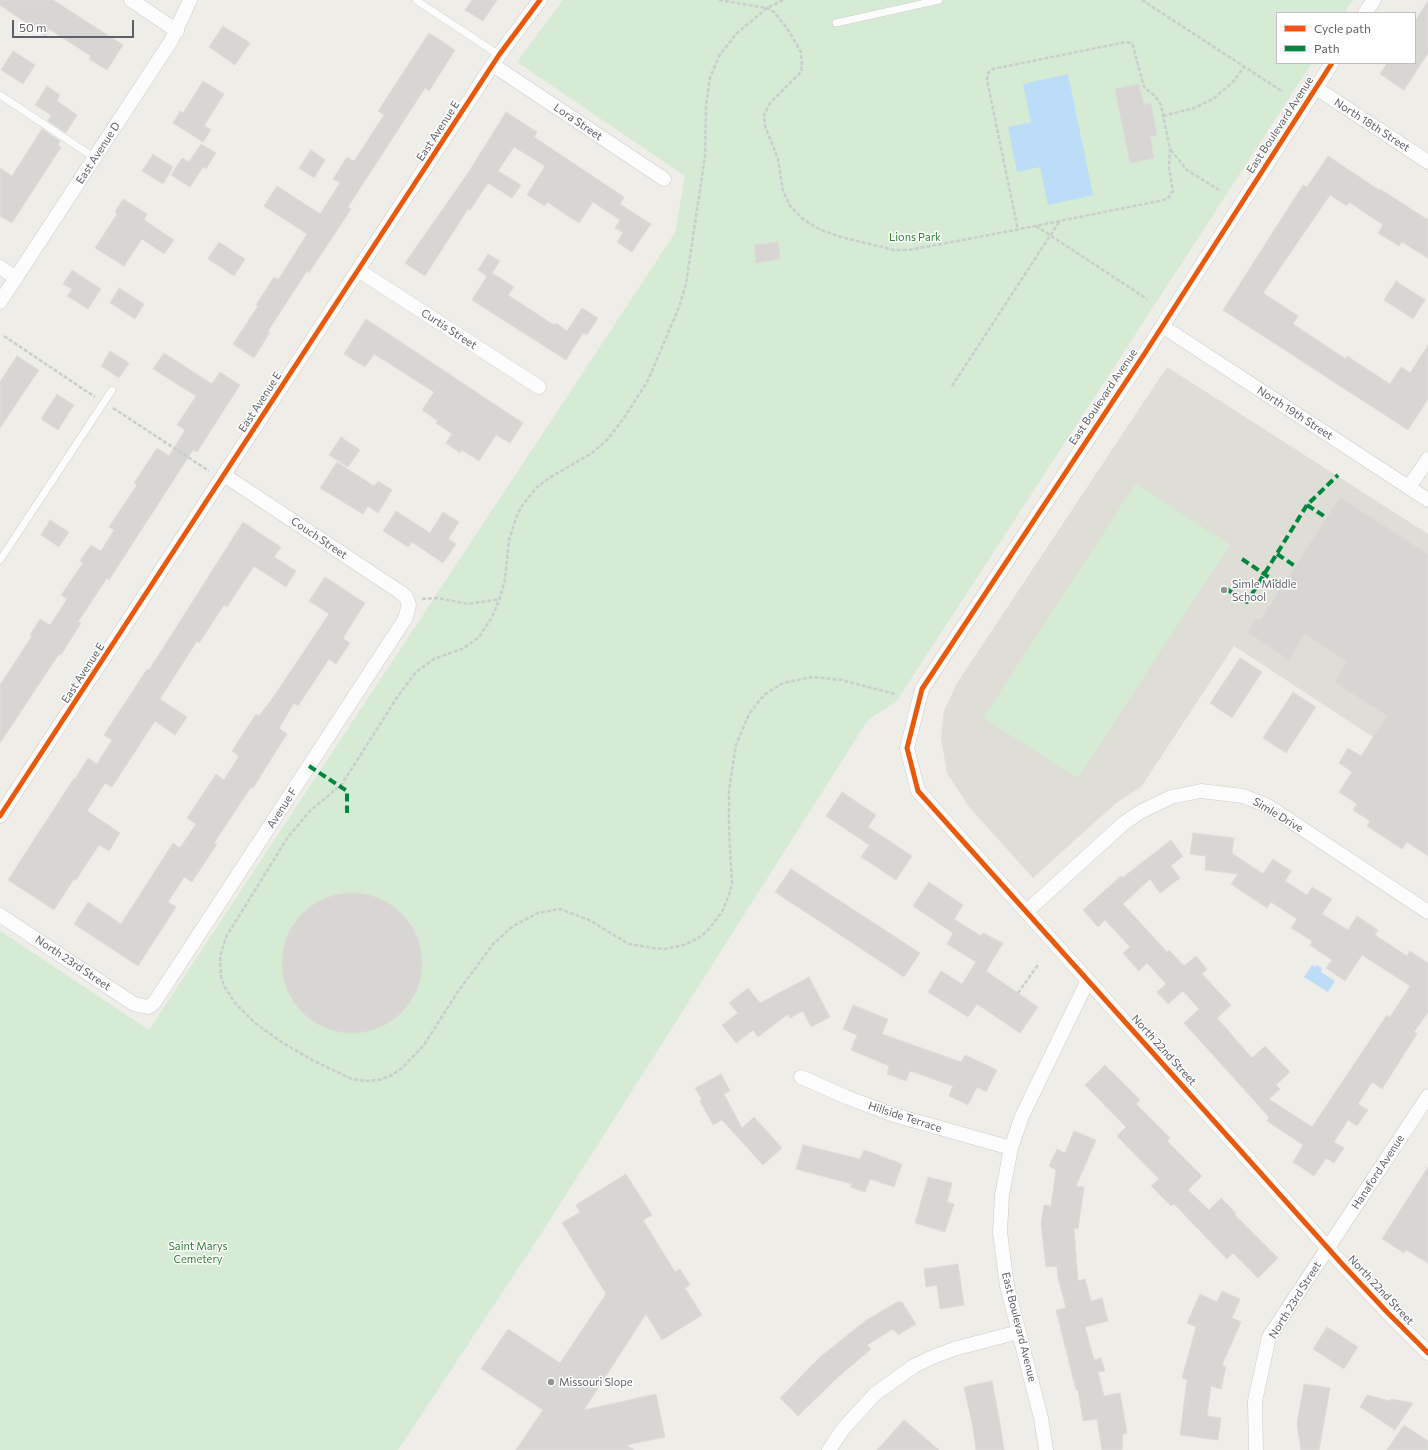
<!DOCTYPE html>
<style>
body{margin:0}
#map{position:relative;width:1428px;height:1450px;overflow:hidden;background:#eeede8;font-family:Commissioner,sans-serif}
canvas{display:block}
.legend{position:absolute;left:1276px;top:12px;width:140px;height:52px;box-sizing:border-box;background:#fff;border:1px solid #bec0c2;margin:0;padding:5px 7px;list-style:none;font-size:12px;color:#5d6167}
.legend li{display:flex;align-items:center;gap:8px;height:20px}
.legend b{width:20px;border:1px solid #bec0c2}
.scale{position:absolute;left:12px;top:20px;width:122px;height:18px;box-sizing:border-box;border:2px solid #5d6167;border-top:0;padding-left:5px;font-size:12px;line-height:14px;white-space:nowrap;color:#5d6167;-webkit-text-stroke:3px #fff;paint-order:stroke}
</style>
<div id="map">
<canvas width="1428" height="1450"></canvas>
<ul class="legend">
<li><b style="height:5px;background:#e8590c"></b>Cycle path</li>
<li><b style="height:5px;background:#00873e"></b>Path</li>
</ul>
<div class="scale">50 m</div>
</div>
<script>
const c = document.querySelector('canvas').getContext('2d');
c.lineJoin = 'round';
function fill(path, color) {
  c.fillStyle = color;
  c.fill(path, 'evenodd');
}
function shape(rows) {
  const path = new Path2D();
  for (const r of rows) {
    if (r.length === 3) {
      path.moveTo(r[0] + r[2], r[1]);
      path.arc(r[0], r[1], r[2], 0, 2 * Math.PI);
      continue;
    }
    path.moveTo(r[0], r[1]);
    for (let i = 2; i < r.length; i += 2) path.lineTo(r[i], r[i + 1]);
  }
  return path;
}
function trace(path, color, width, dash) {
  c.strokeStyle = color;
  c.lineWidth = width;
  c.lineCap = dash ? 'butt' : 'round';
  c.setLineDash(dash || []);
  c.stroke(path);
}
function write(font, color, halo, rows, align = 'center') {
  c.font = font + ' Commissioner,sans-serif';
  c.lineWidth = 3;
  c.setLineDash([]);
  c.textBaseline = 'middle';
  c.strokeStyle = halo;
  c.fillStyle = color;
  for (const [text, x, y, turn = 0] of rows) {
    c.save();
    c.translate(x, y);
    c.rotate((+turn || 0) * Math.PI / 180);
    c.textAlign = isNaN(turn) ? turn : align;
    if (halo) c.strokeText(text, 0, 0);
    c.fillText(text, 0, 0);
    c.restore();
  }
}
fill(shape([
 [1167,367,1428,534,1428,773,1234,646,1141,787,1116,803,1033,878,970,808,947,773,941,738,944,711,957,683]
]), '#deddd6');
fill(shape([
 [563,0,1353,0,1344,13,1277,13,1277,63,1312,63,896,702,868,720,539,1237,398,1450,0,1450,0,931,149,1030,675,233,685,176,517,62],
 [1136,483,1230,545,1078,778,983,718]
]), '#d5ebd4');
fill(shape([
 [1068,74,1093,195,1048,205,1040,167,1017,172,1008,127,1031,122,1023,84],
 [1312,965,1315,967,1316,965,1322,968,1321,972,1335,981,1328,992,1304,977]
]), '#bcdcf8');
const building = shape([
 [0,0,53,0,123,45,107,70,89,59,91,56,49,29,45,36,25,22,0,5,0,0],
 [472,0,497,0,483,21,465,10,472,0],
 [1428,1,1428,53,1404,90,1380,74,1387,63,1415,63,1415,21,1428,1],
 [223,26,250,43,235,65,209,47,223,26],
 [429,33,455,50,429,91,425,88,348,207,351,209,309,273,307,271,268,331,270,332,254,358,233,344,258,306,256,305,274,277,278,280,307,234,264,206,277,186,320,214,340,183,333,179,347,157,354,161,384,115,378,111,429,33],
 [13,51,35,65,23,84,1,70,13,51],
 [203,81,224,94,204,126,211,130,203,142,173,123,180,111,183,113,203,81],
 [1139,84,1144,105,1151,103,1157,135,1150,136,1154,158,1130,163,1115,89,1139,84],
 [47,86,60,95,57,101,77,115,66,133,48,121,51,115,35,105,47,86],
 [506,112,537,132,534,137,624,197,620,204,651,224,632,252,617,242,623,233,615,228,620,220,593,202,579,223,547,202,545,206,527,195,545,166,514,147,498,171,521,185,512,198,488,183,470,210,468,209,425,276,405,263,468,173,506,112],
 [42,129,60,141,58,145,61,147,12,223,0,216,0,168,12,176,42,129],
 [201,144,216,153,206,169,203,167,190,187,171,175,182,158,189,162,201,144],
 [311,150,325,160,314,178,299,168,311,150],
 [153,154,173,167,163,184,142,171,153,154],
 [1328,156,1379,190,1380,189,1428,220,1428,258,1402,242,1399,246,1378,233,1383,225,1349,202,1347,206,1330,195,1263,293,1298,316,1293,324,1346,359,1347,356,1390,384,1401,367,1410,373,1428,345,1428,399,1408,430,1223,310,1303,185,1307,187,1328,156],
 [123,199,147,214,144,220,174,240,164,254,142,239,124,266,95,248,117,214,115,212,123,199],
 [219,242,245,259,234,276,208,259,219,242],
 [778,242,780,259,756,263,754,245,778,242],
 [488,254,500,261,492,273,514,287,508,295,554,325,556,323,567,331,582,308,598,318,587,335,583,333,566,360,472,300,487,276,478,270,488,254],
 [72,270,101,289,88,309,67,296,72,289,63,284,72,270],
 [1396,281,1425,300,1413,319,1384,300,1396,281],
 [119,288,144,304,135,319,110,303,119,288],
 [366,319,523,423,510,443,496,435,479,461,462,450,460,453,446,443,452,434,436,423,438,421,422,410,434,392,374,354,365,367,344,354,366,319],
 [110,351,129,363,119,378,101,366,110,351],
 [164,353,212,384,220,372,240,385,197,452,193,450,109,580,107,578,78,622,81,623,61,655,59,654,0,743,0,685,32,636,30,635,40,619,50,625,67,599,61,595,83,563,80,561,91,545,101,551,114,530,109,527,137,485,134,483,157,448,169,456,185,430,177,425,196,396,153,369,164,353],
 [17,356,39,370,0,428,0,382,17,356],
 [57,394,74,405,58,430,41,419,57,394],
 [341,437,360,450,348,467,329,455,341,437],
 [337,462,374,486,378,481,392,490,378,513,368,506,363,514,320,488,337,462],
 [1340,497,1428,554,1428,856,1407,842,1402,849,1367,826,1370,821,1353,810,1357,804,1339,792,1352,772,1339,763,1348,748,1361,756,1387,716,1334,682,1347,662,1305,634,1289,660,1247,632,1257,618,1260,620,1340,497],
 [396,511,430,533,443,512,459,522,448,539,456,544,443,563,412,542,408,547,383,531,396,511],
 [50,520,69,532,59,547,41,535,50,520],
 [243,522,281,547,274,557,296,571,286,587,254,566,227,607,224,605,199,643,197,641,160,699,187,717,175,735,155,721,112,787,105,783,87,811,120,833,109,851,99,845,76,880,74,879,54,910,8,880,74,778,75,779,88,758,97,764,112,740,104,735,147,669,149,670,243,522],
 [325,577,365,603,343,638,350,643,336,664,329,659,298,706,294,703,279,728,287,734,253,788,251,787,214,843,217,844,192,882,184,877,168,902,176,907,138,966,74,924,88,902,121,924,173,843,180,848,196,824,187,818,216,774,224,780,239,756,232,751,256,714,259,716,272,699,329,614,309,601,325,577],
 [1240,658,1262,672,1232,718,1210,703,1240,658],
 [1293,692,1316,707,1286,753,1263,738,1293,692],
 [842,792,876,815,868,827,912,856,896,880,861,857,869,845,826,816,842,792],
 [1193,833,1234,838,1232,853,1263,874,1273,859,1291,871,1285,881,1307,895,1312,887,1332,899,1322,914,1348,930,1357,916,1378,930,1375,935,1407,956,1410,951,1428,963,1428,1012,1414,1032,1417,1034,1382,1089,1372,1082,1358,1104,1368,1110,1357,1126,1348,1120,1334,1142,1344,1148,1334,1163,1326,1158,1314,1176,1293,1162,1303,1145,1267,1121,1269,1117,1184,1023,1199,1009,1183,991,1168,1004,1157,992,1166,984,1147,963,1139,971,1123,953,1130,947,1105,920,1098,927,1083,910,1121,876,1122,878,1171,840,1183,856,1171,866,1180,878,1160,893,1150,879,1123,904,1167,952,1169,950,1184,966,1196,956,1207,969,1202,974,1231,1005,1217,1018,1252,1058,1265,1046,1290,1072,1276,1085,1280,1089,1269,1099,1312,1127,1387,1015,1390,1017,1410,986,1362,955,1345,981,1326,968,1332,960,1310,945,1312,941,1291,928,1297,919,1271,902,1267,908,1231,884,1238,874,1205,870,1206,856,1190,854,1193,833],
 [791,869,920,953,904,977,775,892,791,869],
 [929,882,963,905,954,919,981,936,983,933,1003,943,986,971,1038,1007,1020,1033,977,1004,968,1017,928,992,941,971,962,984,976,962,947,944,953,933,913,906,929,882],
 [352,963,70],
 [809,977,830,1017,811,1027,803,1011,790,1018,788,1014,758,1037,753,1030,736,1043,722,1025,738,1013,729,1003,748,988,760,1003,809,977],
 [853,1005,888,1019,882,1034,961,1062,965,1055,997,1070,986,1092,977,1087,968,1105,949,1096,953,1086,910,1071,906,1081,887,1074,889,1066,851,1050,857,1035,843,1029,853,1005],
 [1105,1065,1140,1100,1136,1104,1170,1138,1167,1141,1202,1176,1188,1190,1209,1210,1221,1198,1236,1213,1234,1214,1278,1258,1258,1278,1233,1253,1227,1259,1174,1204,1171,1206,1151,1186,1159,1179,1117,1136,1126,1127,1085,1085,1105,1065],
 [721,1074,730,1091,724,1094,742,1128,754,1117,782,1148,763,1165,722,1120,713,1125,700,1101,702,1100,695,1088,721,1074],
 [1074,1131,1096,1140,1076,1186,1084,1187,1078,1229,1074,1228,1078,1281,1085,1279,1091,1301,1102,1298,1108,1321,1085,1327,1094,1360,1101,1358,1105,1371,1098,1372,1104,1396,1120,1393,1127,1433,1123,1434,1122,1450,1102,1450,1097,1419,1083,1421,1078,1390,1076,1390,1056,1310,1066,1308,1058,1278,1057,1266,1046,1267,1041,1224,1044,1205,1051,1206,1056,1170,1049,1166,1057,1149,1065,1153,1074,1131],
 [803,1145,860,1159,864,1150,902,1164,894,1187,870,1179,865,1192,850,1187,852,1184,796,1169,803,1145],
 [1428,1167,1428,1263,1406,1250,1404,1253,1382,1239,1428,1167],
 [626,1174,652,1215,643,1220,675,1272,680,1269,690,1285,685,1288,702,1315,662,1340,646,1314,584,1410,656,1394,665,1437,627,1445,634,1450,516,1450,543,1410,481,1369,508,1329,560,1363,606,1294,562,1223,580,1212,576,1205,626,1174],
 [928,1177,952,1183,947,1202,954,1204,945,1232,915,1223,928,1177],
 [958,1264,964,1305,940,1309,937,1285,926,1287,924,1269,958,1264],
 [1222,1291,1240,1299,1232,1318,1241,1322,1222,1365,1226,1367,1221,1389,1211,1386,1207,1416,1221,1418,1218,1440,1180,1435,1187,1380,1182,1378,1196,1327,1187,1323,1200,1294,1217,1302,1222,1291],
 [897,1302,902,1302,916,1324,898,1335,893,1329,867,1345,871,1349,837,1378,798,1416,780,1398,819,1358,865,1321,897,1302],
 [1327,1327,1358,1347,1344,1369,1313,1349,1327,1327],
 [992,1381,1000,1423,1004,1450,976,1450,973,1428,964,1387,992,1381],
 [1304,1384,1330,1388,1319,1450,1301,1450,1297,1424,1304,1384],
 [1367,1395,1390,1401,1391,1399,1413,1403,1395,1430,1360,1407,1367,1395],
 [904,1420,939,1450,877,1450,904,1420],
 [1404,1425,1428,1441,1428,1450,1387,1450,1404,1425]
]);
fill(building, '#d7d6d3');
trace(building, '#dddcd7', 1);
const lane = shape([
 [416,0,499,55],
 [836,23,939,0],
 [0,95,95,158],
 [0,560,112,390]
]);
const street = shape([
 [131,0,177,31],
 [1365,13,1374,0],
 [1332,63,1145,353,922,689,907,748,918,791,1343,1265,1387,1312,1428,1353],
 [493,65,664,179],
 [1316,88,1428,162],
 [0,267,16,278],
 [358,270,539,387],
 [0,302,171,41,190,0],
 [1162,326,1428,500],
 [1409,487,1428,459],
 [0,816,499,55,540,0],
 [1027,911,1124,823,1140,812,1171,797,1201,791,1243,796,1268,806,1428,912],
 [0,915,134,1004,148,1007,154,1003,405,619,409,605,406,597,400,592,224,475],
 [801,1077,846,1097,894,1115,1011,1148],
 [829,1450,843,1429,875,1394,914,1366,935,1356,957,1348,1019,1332],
 [1046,1450,1041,1418,1007,1286,1000,1232,1002,1195,1011,1148,1022,1116,1088,980],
 [1256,1450,1255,1401,1269,1337,1428,1096]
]);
trace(lane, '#cbcbca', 8);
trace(street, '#cbcbca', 15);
trace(shape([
 [719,0,767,8,774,12,787,28,801,52,802,66,801,72,770,103,764,115,765,126,778,159,783,191,790,206,804,220,821,230,841,237,894,250,909,250,1005,232,1164,200,1168,198,1173,191,1169,168,1170,149,1161,105,1155,96,1144,87,1133,46,1131,43,1126,42,993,69,988,73,987,80,1018,230],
 [783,0,767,8,736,34,719,56,710,78,706,105,705,156,686,284,678,310,647,382,624,418,607,440,592,453,549,478,537,487,521,507,516,518,509,540,505,579,500,598,491,619,479,637,464,648,434,659,416,672,398,696,342,784,310,811,288,837,226,937,220,957,221,977,224,986,235,1003,255,1023,280,1041,312,1060,352,1079,365,1081,379,1080,392,1075,402,1068,424,1045,457,993,493,944,513,926,538,913,560,909,589,920,629,944,653,948,665,949,684,945,700,937,708,930,722,912,730,892,732,882,729,832,729,790,736,745,749,714,764,695,783,683,812,677,842,680,895,694],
 [1142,0,1283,92],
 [1163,116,1194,108,1213,99,1233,82,1244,67],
 [1171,150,1187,170,1219,190],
 [1036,226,1147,299],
 [4,336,95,397],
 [952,386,1059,222],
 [113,408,209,471],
 [422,599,437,598,468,604,500,599],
 [1018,993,1038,965]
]), '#c9cecb', 2.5, [4, 2]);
trace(lane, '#fcfcfc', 7);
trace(street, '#fcfcfc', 14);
trace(shape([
 [1307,505,1327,518],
 [1277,554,1295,566],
 [1242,559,1282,586],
 [1225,588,1247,602,1307,505,1338,475],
 [309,766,347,791,347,813]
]), '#00873e', 4, [8, 4]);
trace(shape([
 [1332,63,1145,353,922,689,907,748,918,791,1343,1265,1387,1312,1428,1353],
 [0,816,499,55,540,0]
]), '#e8590c', 5);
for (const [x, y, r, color] of [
 [1224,590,4,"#909294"],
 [551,1382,4,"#909294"]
]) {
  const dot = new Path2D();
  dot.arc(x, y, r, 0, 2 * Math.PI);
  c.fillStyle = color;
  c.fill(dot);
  trace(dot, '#fff', 1.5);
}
write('11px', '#5d6167', '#fff', [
 ["Lora Street",578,122,34],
 ["East Boulevard Avenue",1280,125,-57],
 ["North 18th Street",1372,125,33],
 ["East Avenue E",438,131,-57],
 ["East Avenue D",98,153,-57],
 ["Curtis Street",449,329,33],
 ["East Boulevard Avenue",1103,397,-56],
 ["East Avenue E",260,402,-57],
 ["North 19th Street",1295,413,33],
 ["Couch Street",319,538,34],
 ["East Avenue E",83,673,-57],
 ["Avenue F",282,808,-57],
 ["Simle Drive",1278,815,31],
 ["North 23rd Street",73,963,34],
 ["North 22nd Street",1164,1050,48],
 ["Hillside Terrace",905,1117,18],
 ["Hanaford Avenue",1378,1172,-57],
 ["North 22nd Street",1381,1290,47],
 ["North 23rd Street",1295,1300,-58],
 ["East Boulevard Avenue",1019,1327,76]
]);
write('11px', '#308337', '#fff', [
 ["Lions Park",915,237],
 ["Saint Marys",198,1246],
 ["Cemetery",198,1259]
]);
write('11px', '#5d6167', '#fff', [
 ["Simle Middle",1232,584],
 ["School",1232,597],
 ["Missouri Slope",559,1382]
], 'left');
</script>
